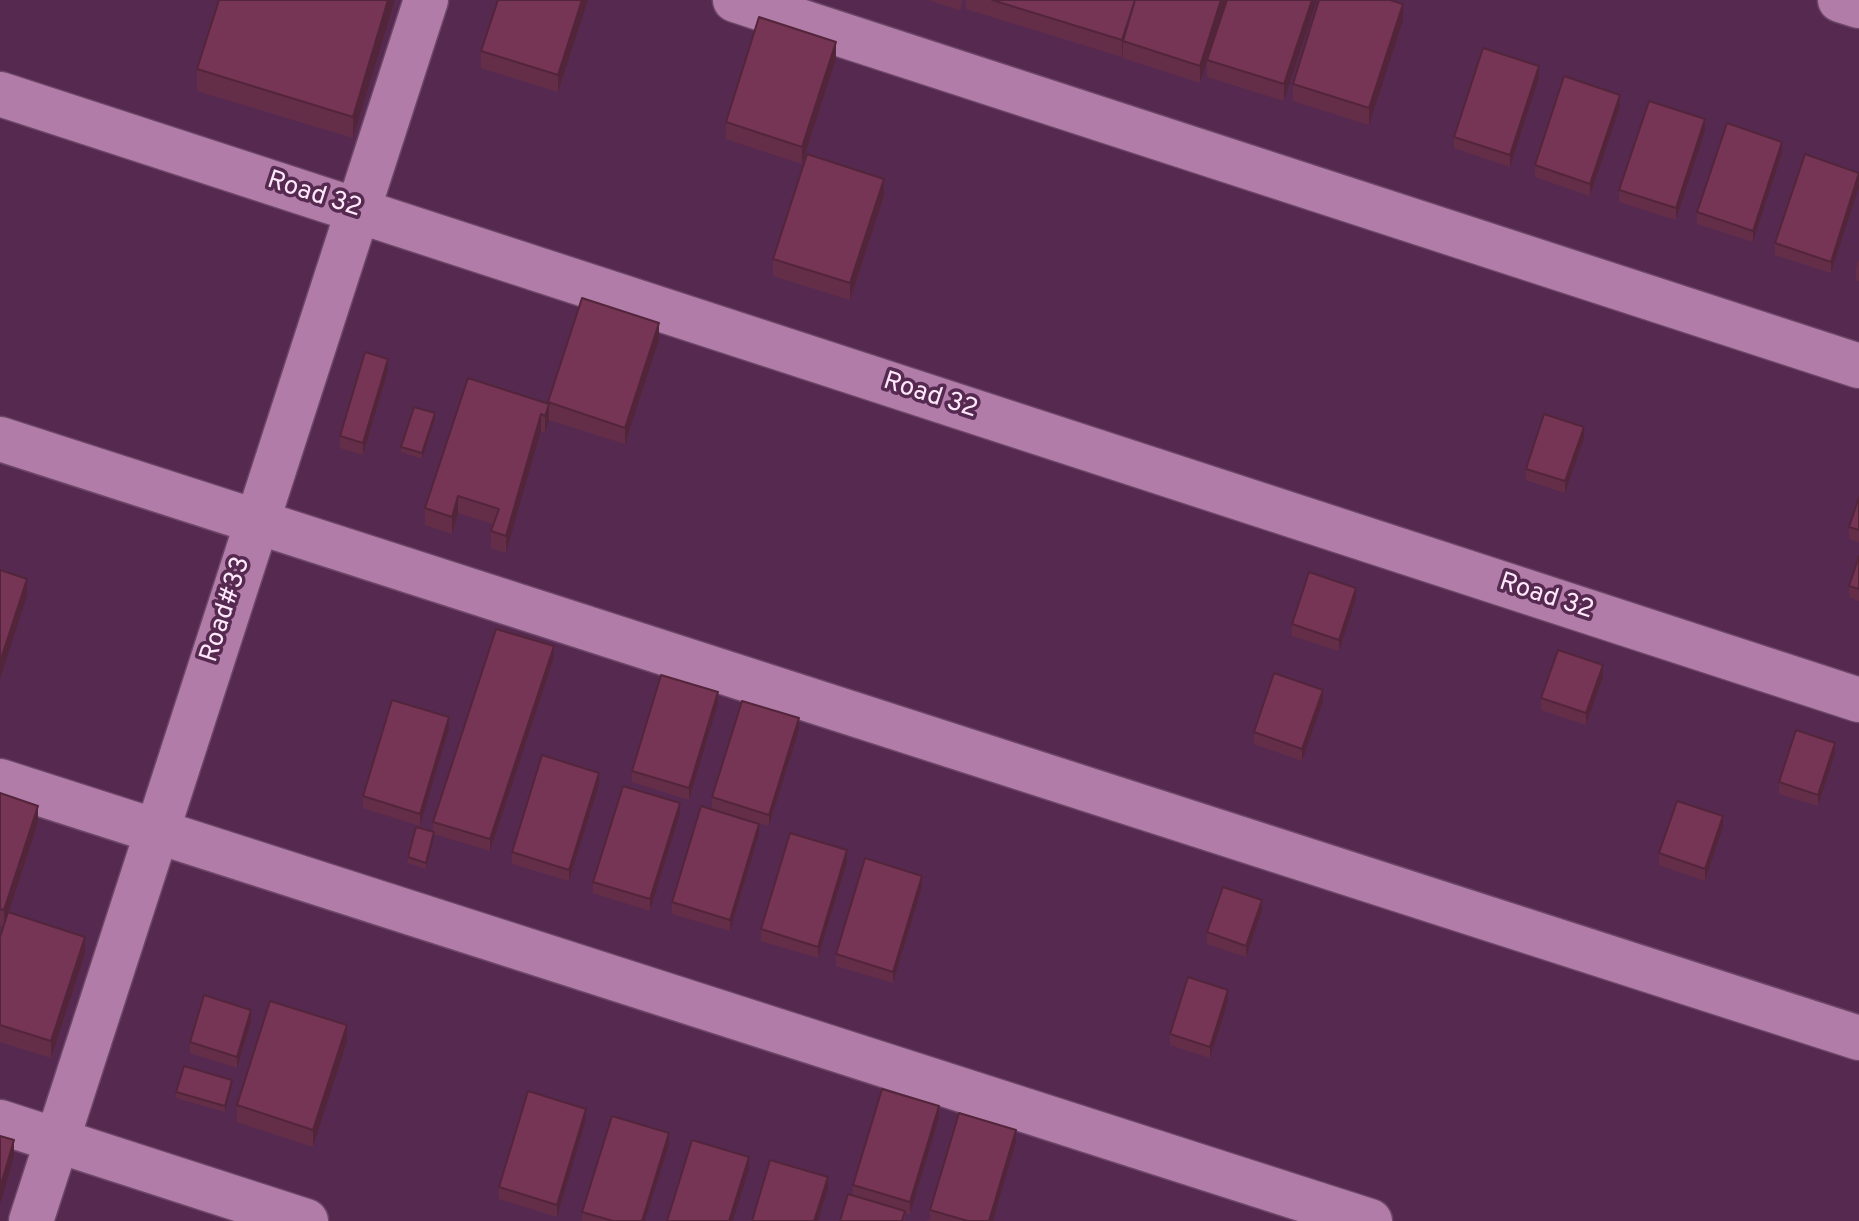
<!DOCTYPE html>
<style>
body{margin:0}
canvas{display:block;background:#562950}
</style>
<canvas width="1859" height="1221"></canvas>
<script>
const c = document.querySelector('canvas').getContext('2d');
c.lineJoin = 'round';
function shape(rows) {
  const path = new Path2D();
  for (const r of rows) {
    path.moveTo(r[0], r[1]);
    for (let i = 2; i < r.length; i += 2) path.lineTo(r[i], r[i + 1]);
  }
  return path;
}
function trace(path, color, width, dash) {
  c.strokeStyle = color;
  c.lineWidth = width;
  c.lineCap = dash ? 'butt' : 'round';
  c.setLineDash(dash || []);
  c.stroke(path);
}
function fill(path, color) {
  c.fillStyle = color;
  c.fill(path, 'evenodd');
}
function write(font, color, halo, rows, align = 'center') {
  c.font = font + ' Overpass,sans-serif';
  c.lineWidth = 7;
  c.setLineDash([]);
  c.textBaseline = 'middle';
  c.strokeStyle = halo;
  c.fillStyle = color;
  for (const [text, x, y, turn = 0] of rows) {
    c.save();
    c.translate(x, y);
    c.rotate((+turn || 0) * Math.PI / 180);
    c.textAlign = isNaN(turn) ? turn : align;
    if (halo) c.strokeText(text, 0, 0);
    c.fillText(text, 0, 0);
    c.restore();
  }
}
const minor = shape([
 [735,0,1859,366],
 [1840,0,1859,6],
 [0,94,1859,700],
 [0,439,1859,1038],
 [0,781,1370,1221],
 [0,1122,306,1221],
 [31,1221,426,0]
]);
trace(minor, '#6d4668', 47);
trace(minor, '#b17da8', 44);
fill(shape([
 [219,0,395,0,353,138,197,91,197,69],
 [498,0,588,0,558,92,481,68,481,51],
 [928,0,963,0,960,10],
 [966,0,1227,0,1200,83,1123,58,1123,52,1122,57,966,9],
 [1317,0,1284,101,1207,77,1207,60],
 [1403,21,1369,125,1293,101,1293,84],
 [836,59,802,164,726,139,726,122],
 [1539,78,1510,167,1454,148,1454,137],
 [1620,107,1590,196,1535,177,1535,165],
 [1705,131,1676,220,1619,202,1619,190],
 [1782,153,1753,242,1697,224,1697,212],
 [1859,173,1859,187,1831,273,1775,255,1775,243],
 [884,196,850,300,773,276,773,259],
 [1859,259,1859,281,1856,280,1856,268],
 [659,340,625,444,549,420,545,433,541,431,506,553,491,548,491,531,493,524,458,513,452,534,425,525,425,508,548,404,548,402],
 [388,371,363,455,340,448,340,436],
 [435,419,422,459,401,452,401,447],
 [1584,439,1565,493,1526,480,1526,469],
 [1859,497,1859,542,1849,539,1849,527],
 [1859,556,1859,601,1849,597,1849,586],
 [1356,599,1339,651,1292,636,1292,624],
 [554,658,490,851,434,834,434,838,426,869,408,863,408,857,433,832,433,822],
 [1603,677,1586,725,1541,710,1541,698],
 [1323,702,1302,761,1254,744,1254,732],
 [718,704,689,800,632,782,632,771],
 [449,729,420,826,363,808,363,796],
 [799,730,769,826,712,809,712,797],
 [1835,754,1818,806,1779,794,1779,782],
 [599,785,569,881,512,864,512,852],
 [0,793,38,823,9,912,85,954,51,1058,0,1042,0,937,3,927,0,926],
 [680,814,650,911,593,893,593,882],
 [1723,827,1705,881,1659,865,1659,853],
 [759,835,730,931,672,914,672,902],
 [847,862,818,958,761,941,761,929],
 [922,887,893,983,836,966,836,954],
 [1262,911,1246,957,1207,944,1207,932],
 [1228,1002,1210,1058,1170,1045,1170,1034],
 [251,1022,237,1068,190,1053,190,1042],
 [347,1042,313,1147,237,1122,237,1105],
 [232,1086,225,1112,176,1098,176,1092],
 [939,1118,910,1214,905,1213,905,1221,853,1195,853,1185],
 [586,1120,557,1217,499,1199,499,1187],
 [1016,1142,993,1221,926,1221,930,1219,930,1210],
 [669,1145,645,1221,582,1221,582,1212]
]), '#652e48');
fill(shape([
 [388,0,395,0,353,138,353,117],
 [582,0,588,0,558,92,558,75],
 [1135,0,1123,41,1123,52,1122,57,1122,40],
 [1221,0,1227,0,1200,83,1200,66],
 [1312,0,1317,0,1284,101,1284,84],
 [1403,4,1403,21,1369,125,1369,108],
 [836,42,836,59,802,164,802,147],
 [1539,66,1539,78,1510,167,1510,155],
 [1620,95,1620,107,1590,196,1590,184],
 [1705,119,1705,131,1676,220,1676,208],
 [1782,142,1782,153,1753,242,1753,231],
 [1859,176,1859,187,1831,273,1831,262],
 [884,179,884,196,850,300,850,283],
 [659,323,659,340,625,444,625,428],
 [388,359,388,371,363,455,363,443],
 [549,404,549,421,545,433,545,416],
 [435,413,435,419,422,459,422,453],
 [541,414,541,431,506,553,506,536],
 [1584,427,1584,439,1565,493,1565,481],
 [458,496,458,513,452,534,452,517],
 [27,579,27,596,0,679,0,662],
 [1356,588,1356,599,1339,651,1339,640],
 [554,646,554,658,490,851,490,839],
 [1603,665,1603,677,1586,725,1586,713],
 [1323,690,1323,702,1302,761,1302,749],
 [718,692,718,704,689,800,689,788],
 [449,717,449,729,420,826,420,814],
 [799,718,799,730,769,826,769,815],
 [1835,743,1835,754,1818,806,1818,795],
 [599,773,599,785,569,881,569,870],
 [680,803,680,814,650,911,650,899],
 [38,806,38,823,4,927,4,910],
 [1723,816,1723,827,1705,881,1705,869],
 [759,824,759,835,730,931,730,920],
 [434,832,434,838,426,869,426,863],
 [847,850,847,862,818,958,818,947],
 [922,876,922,887,893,983,893,972],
 [1262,900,1262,911,1246,957,1246,946],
 [85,937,85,954,51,1058,51,1041],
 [1228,990,1228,1002,1210,1058,1210,1047],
 [251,1010,251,1022,237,1068,237,1057],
 [347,1025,347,1042,313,1147,313,1130],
 [232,1080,232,1086,225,1112,225,1106],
 [939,1106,939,1118,910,1214,910,1202],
 [586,1109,586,1120,557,1217,557,1205],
 [1016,1130,1016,1142,993,1221,989,1221],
 [669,1133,669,1145,645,1221,642,1221],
 [14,1140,14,1157,0,1205,0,1188],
 [749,1157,749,1169,733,1221,729,1221],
 [828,1177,828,1189,818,1221,814,1221]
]), '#53253b');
const building = shape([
 [219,0,388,0,353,117,197,69,219,0],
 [498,0,582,0,558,75,481,51,498,0],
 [992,0,1135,0,1122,40,992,0],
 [1135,0,1221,0,1200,66,1123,41,1135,0],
 [1227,0,1312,0,1284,84,1207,60,1227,0],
 [1319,0,1390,0,1403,4,1369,108,1293,84,1319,0],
 [759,17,836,42,802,147,726,122,759,17],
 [1483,48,1539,66,1510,155,1454,137,1483,48],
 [1564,76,1620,95,1590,184,1535,165,1564,76],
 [1649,101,1705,119,1676,208,1619,190,1649,101],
 [1727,123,1782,142,1753,231,1697,212,1727,123],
 [807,154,884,179,850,283,773,259,807,154],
 [1805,154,1859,173,1831,262,1775,243,1805,154],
 [582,298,659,323,625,428,548,402,582,298],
 [365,352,388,359,363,443,340,436,365,352],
 [468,378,549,404,545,416,541,414,506,536,491,531,499,509,458,496,452,517,425,508,468,378],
 [414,407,435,413,422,453,401,447,414,407],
 [1544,414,1584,427,1565,481,1526,469,1544,414],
 [1859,497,1859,530,1849,527,1859,497],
 [1859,556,1859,589,1849,586,1859,556],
 [0,570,27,579,0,662,0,570],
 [1309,572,1356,588,1339,640,1292,624,1309,572],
 [496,629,554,646,490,839,433,822,496,629],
 [1558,650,1603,665,1586,713,1541,698,1558,650],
 [1274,673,1323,690,1302,749,1254,732,1274,673],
 [661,675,718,692,689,788,632,771,661,675],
 [392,700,449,717,420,814,363,796,392,700],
 [742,701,799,718,769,815,712,797,742,701],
 [1796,730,1835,743,1818,795,1779,782,1796,730],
 [542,755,599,773,569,870,512,852,542,755],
 [623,786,680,803,650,899,593,882,623,786],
 [0,793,38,806,4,910,0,909,0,793],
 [1677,801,1723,816,1705,869,1659,853,1677,801],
 [701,806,759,824,730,920,672,902,701,806],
 [416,827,434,832,426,863,408,857,416,827],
 [790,833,847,850,818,947,761,929,790,833],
 [865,858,922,876,893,972,836,954,865,858],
 [1223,887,1262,900,1246,946,1207,932,1223,887],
 [8,912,85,937,51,1041,0,1025,0,937,8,912],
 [1188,977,1228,990,1210,1047,1170,1034,1188,977],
 [204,995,251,1010,237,1057,190,1042,204,995],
 [270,1001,347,1025,313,1130,237,1105,270,1001],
 [184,1066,232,1080,225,1106,176,1092,184,1066],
 [882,1089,939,1106,910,1202,853,1185,882,1089],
 [528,1091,586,1109,557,1205,499,1187,528,1091],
 [959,1113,1016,1130,989,1221,968,1221,930,1210,959,1113],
 [612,1116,669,1133,642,1221,613,1221,582,1212,612,1116],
 [0,1136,14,1140,0,1188,0,1136],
 [692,1140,749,1157,729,1221,667,1221,692,1140],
 [770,1160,828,1177,814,1221,752,1221,770,1160],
 [848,1194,905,1211,902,1221,840,1221,848,1194]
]);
fill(building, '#763554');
trace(building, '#53253b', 2);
write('26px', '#fee7fa', '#562950', [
 ["Road 32",314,196,18],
 ["Road 32",930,397,18],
 ["Road 32",1546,598,18],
 ["Road#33",227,610,-72]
]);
</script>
